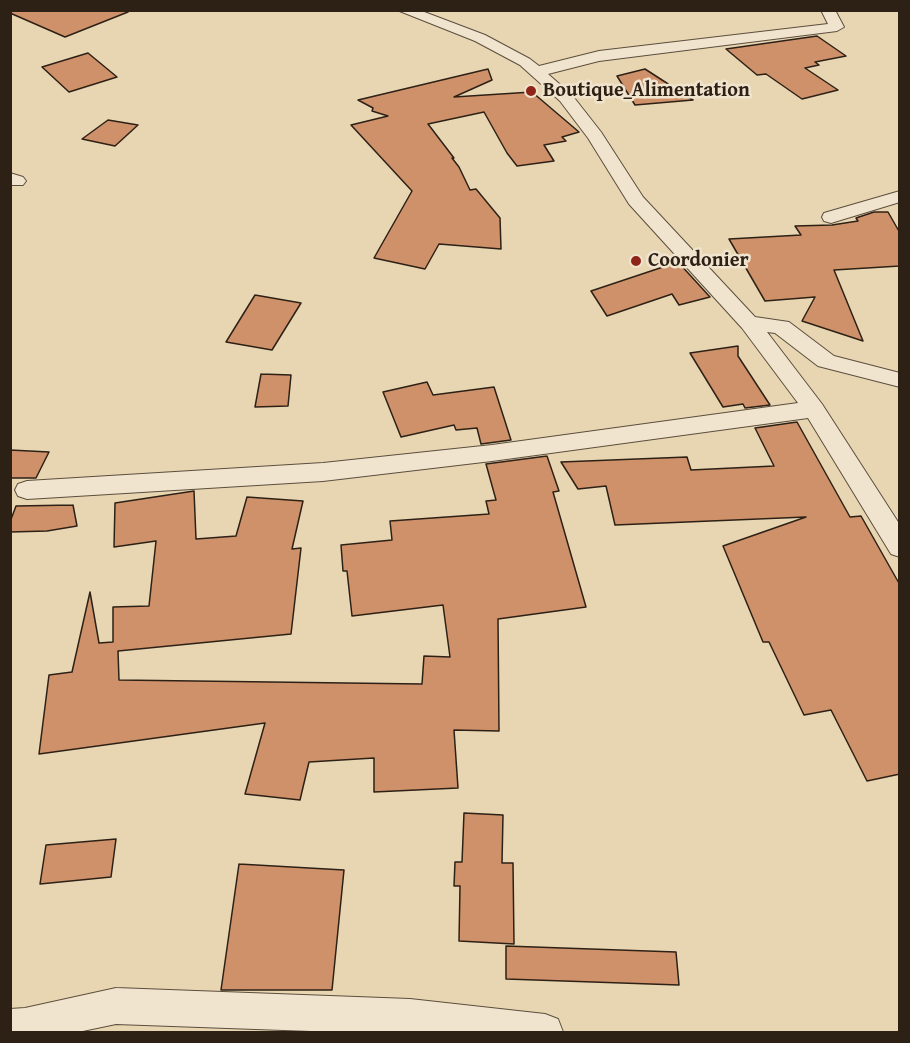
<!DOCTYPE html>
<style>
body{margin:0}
#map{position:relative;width:910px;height:1043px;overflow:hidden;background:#e8d6b3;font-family:"Gentium Book Plus",serif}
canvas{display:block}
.frame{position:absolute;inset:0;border:12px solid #2d2116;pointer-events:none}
</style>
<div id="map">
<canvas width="910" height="1043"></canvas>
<div class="frame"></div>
</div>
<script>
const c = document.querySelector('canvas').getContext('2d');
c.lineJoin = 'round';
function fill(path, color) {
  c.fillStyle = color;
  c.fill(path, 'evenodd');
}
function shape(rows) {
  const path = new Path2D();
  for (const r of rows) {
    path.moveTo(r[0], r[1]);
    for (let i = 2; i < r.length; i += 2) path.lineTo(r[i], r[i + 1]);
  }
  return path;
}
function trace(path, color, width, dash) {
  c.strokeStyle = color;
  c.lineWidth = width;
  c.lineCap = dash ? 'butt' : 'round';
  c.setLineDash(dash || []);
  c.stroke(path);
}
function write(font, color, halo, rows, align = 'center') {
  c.font = font + ' "Gentium Book Plus",serif';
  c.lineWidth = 5;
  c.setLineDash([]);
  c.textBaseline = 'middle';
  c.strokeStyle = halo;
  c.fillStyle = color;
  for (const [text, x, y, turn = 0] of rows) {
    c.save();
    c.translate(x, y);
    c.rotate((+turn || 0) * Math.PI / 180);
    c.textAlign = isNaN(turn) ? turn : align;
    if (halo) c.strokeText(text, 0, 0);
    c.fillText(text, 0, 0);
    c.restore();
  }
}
const building = shape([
 [10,10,128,10,128,12,65,37,10,13,10,10],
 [817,36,846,56,815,62,819,65,805,68,838,90,802,99,766,74,757,75,726,49,817,36],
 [88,53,117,77,69,92,42,67,88,53],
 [488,69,492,80,454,97,532,92,579,132,562,137,566,141,544,145,554,161,517,166,507,153,484,112,428,124,454,158,452,158,459,167,470,190,476,189,500,218,501,249,439,244,425,269,374,258,412,191,351,125,388,116,372,111,373,108,358,100,488,69],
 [645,69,693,100,635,105,617,76,645,69],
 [108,120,138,125,115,146,82,139,108,120],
 [874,212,888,212,900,233,900,266,834,270,863,341,802,321,815,297,765,301,729,239,801,235,795,226,832,225,858,221,856,218,874,212],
 [678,262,710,297,679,305,672,294,607,316,591,291,678,262],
 [255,295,301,303,272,350,226,342,255,295],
 [738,346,738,356,770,405,745,408,743,404,723,407,690,353,738,346],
 [261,374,291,375,288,406,255,407,261,374],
 [427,382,433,395,494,387,511,440,481,444,477,428,456,430,454,425,401,437,383,392,427,382],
 [797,422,850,517,861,516,900,585,900,774,867,781,831,710,804,715,769,642,763,642,723,546,806,517,615,525,606,486,578,489,561,462,687,457,691,470,774,466,755,428,797,422],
 [10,450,49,452,36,478,10,478,10,450],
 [547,456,559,491,553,492,586,607,498,619,499,731,454,730,458,788,374,792,374,758,309,762,300,800,245,794,265,723,39,754,49,675,72,672,90,592,99,643,113,642,113,607,149,606,156,541,114,547,115,503,194,491,196,539,236,536,247,497,303,501,292,549,301,548,291,634,118,651,119,680,422,684,424,656,450,657,443,605,352,616,347,571,343,571,341,545,392,540,390,521,489,514,486,501,496,500,486,464,547,456],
 [73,505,77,526,47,531,10,532,10,522,16,506,73,505],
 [464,813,503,815,502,863,513,863,514,944,459,941,460,886,454,886,455,862,462,862,464,813],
 [116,839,111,877,40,884,46,845,116,839],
 [239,864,344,870,332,990,221,990,239,864],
 [506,946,676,952,679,985,506,979,506,946]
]);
fill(building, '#cf916a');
trace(building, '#2d2116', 1.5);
const minor = shape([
 [397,10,419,10,485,35,530,59,539,66,599,51,828,24,821,10,835,10,844,27,837,31,599,61,548,74,572,95,601,132,643,197,755,317,789,322,834,356,900,373,900,387,818,366,775,333,767,332,822,404,900,525,900,557,891,554,808,418,492,461,323,481,27,499,18,496,15,490,18,484,27,481,323,463,492,445,798,403,742,328,629,204,588,138,560,101,520,65,475,41,397,10],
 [10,173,23,177,26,181,23,185,10,185,10,173],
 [900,191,900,202,831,223,824,221,822,217,824,213,900,191],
 [116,988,410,999,545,1014,558,1019,563,1032,339,1032,116,1024,78,1032,10,1032,10,1009,25,1008,116,988]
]);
trace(minor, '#5c4e3d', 2);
fill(minor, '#f0e4ce');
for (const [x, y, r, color] of [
 [531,91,6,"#8f2418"],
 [636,261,6,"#8f2418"]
]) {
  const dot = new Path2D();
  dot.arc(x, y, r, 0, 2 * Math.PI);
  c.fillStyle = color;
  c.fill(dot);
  trace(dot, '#f0e4ce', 2);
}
write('bold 20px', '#2d2116', '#f0e4ce', [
 ["Boutique_Alimentation",543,91],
 ["Coordonier",648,261]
], 'left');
</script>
